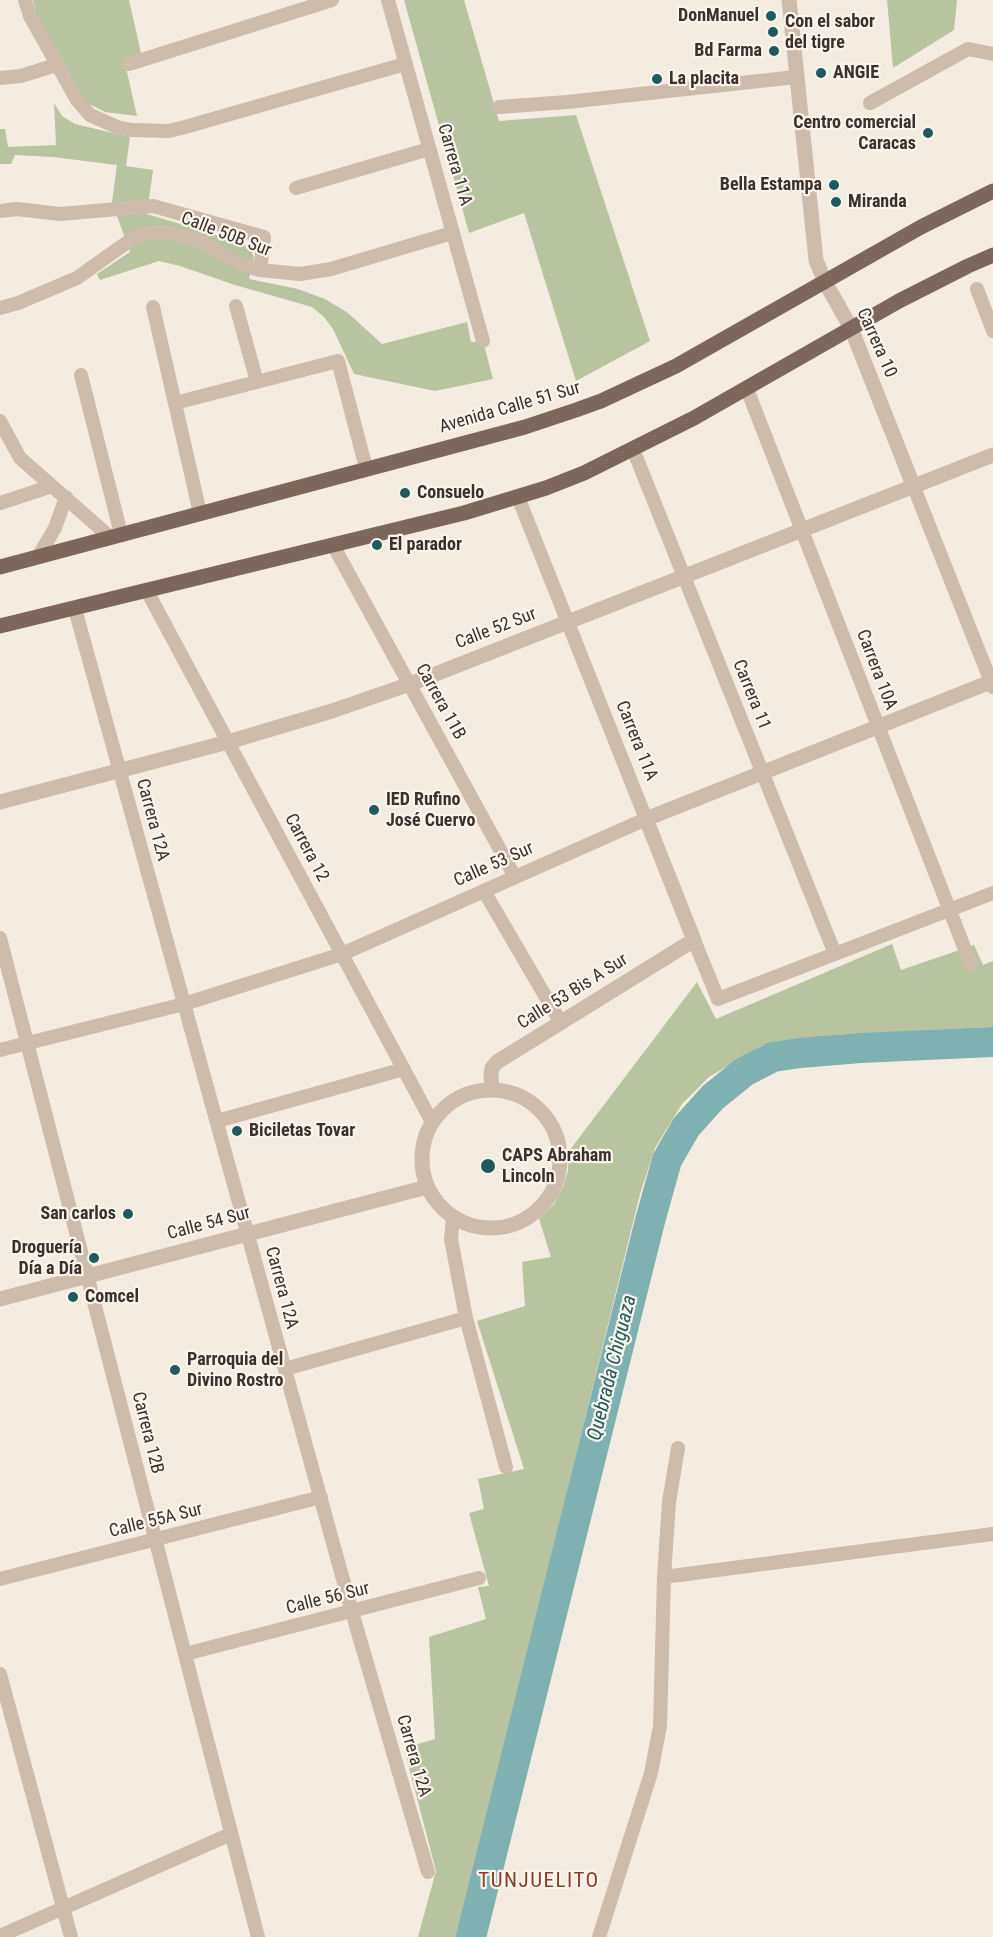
<!DOCTYPE html>
<meta charset="utf-8">
<style>
body{margin:0}
canvas{display:block;background:#f4ebe1}
</style>
<canvas width="993" height="1937"></canvas>
<script>
const c = document.querySelector('canvas').getContext('2d');
c.lineJoin = 'round';
function fill(path, color) {
  c.fillStyle = color;
  c.fill(path, 'evenodd');
}
function shape(rows) {
  const path = new Path2D();
  for (const r of rows) {
    if (r.length === 3) {
      path.moveTo(r[0] + r[2], r[1]);
      path.arc(r[0], r[1], r[2], 0, 2 * Math.PI);
      continue;
    }
    path.moveTo(r[0], r[1]);
    for (let i = 2; i < r.length; i += 2) path.lineTo(r[i], r[i + 1]);
  }
  return path;
}
function trace(path, color, width, dash) {
  c.strokeStyle = color;
  c.lineWidth = width;
  c.lineCap = dash ? 'butt' : 'round';
  c.setLineDash(dash || []);
  c.stroke(path);
}
function write(font, color, halo, rows, align = 'center') {
  c.font = font + ' "Roboto Condensed",sans-serif';
  c.lineWidth = 4.5;
  c.setLineDash([]);
  c.textBaseline = 'middle';
  c.strokeStyle = halo;
  c.fillStyle = color;
  for (const [text, x, y, turn = 0] of rows) {
    c.save();
    c.translate(x, y);
    c.rotate((+turn || 0) * Math.PI / 180);
    c.textAlign = isNaN(turn) ? turn : align;
    if (halo) c.strokeText(text, 0, 0);
    c.fillText(text, 0, 0);
    c.restore();
  }
}
fill(shape([
 [33,0,129,0,141,53,124,59,137,116,105,112,85,102,61,57,38,21],
 [404,0,464,0,499,121,576,115,650,341,576,381,524,213,469,233],
 [887,0,957,0,954,30,893,68],
 [54,103,62,116,75,124,130,137,126,166,153,170,147,214,233,240,249,248,254,257,249,279,298,289,325,299,348,313,382,344,467,322,471,342,483,341,493,379,435,391,354,374,333,329,324,317,312,307,235,285,180,266,159,261,100,280,97,274,130,252,112,202,117,165,53,157,15,155,11,164,0,164,0,129,5,129,8,147,56,145],
 [892,944,901,970,974,945,983,965,993,961,993,1027,845,1034,763,1045,709,1077,682,1104,655,1148,640,1194,458,1937,418,1937,436,1871,404,1748,435,1739,429,1637,486,1619,478,1587,489,1586,469,1513,484,1509,478,1479,524,1469,477,1321,525,1306,522,1262,551,1257,539,1219,554,1204,563,1187,568,1171,569,1151,697,982,716,1019]
]), '#b8c4a0');
trace(shape([
 [471,1937,650,1221,667,1160,686,1127,713,1097,744,1072,773,1057,800,1053,860,1048,993,1042]
]), '#7fb0b2', 30);
trace(shape([
 [25,0,30,16,77,100,90,115,117,127,131,130,169,131,185,127,405,64],
 [388,0,483,341],
 [129,64,332,0],
 [0,78,21,76,56,65],
 [870,103,968,49,993,54],
 [499,107,567,102,796,77],
 [296,188,429,149],
 [0,211,17,209,60,214,153,206,264,237,260,270],
 [977,289,993,331],
 [236,306,257,382],
 [153,307,200,513],
 [0,308,18,303,77,278,119,248,137,236,147,233,167,232,187,237,203,243,240,264,260,270,300,274,331,269,452,233],
 [81,375,121,534],
 [747,389,971,965],
 [175,403,338,361,366,468],
 [0,421,20,458,110,537],
 [633,449,835,954],
 [913,485,993,687],
 [0,503,52,486],
 [333,545,515,877],
 [38,557,55,528,66,497],
 [147,591,432,1122],
 [75,609,352,1612,428,1872],
 [484,891,561,1023],
 [0,938,258,1937],
 [694,940,718,999,993,893],
 [0,1050,184,1004,342,954,646,819,518,497],
 [217,1121,404,1069],
 [453,1218,451,1239,466,1318,506,1467],
 [285,1369,466,1318],
 [664,1577,993,1534],
 [0,1579,321,1497],
 [185,1654,479,1578],
 [0,1674,71,1937],
 [0,1936,231,1834],
 [599,1937,651,1773,660,1726,664,1577,669,1502,678,1448]
]), '#cdbbac', 14);
trace(shape([
 [789,0,816,260,825,282,851,328,913,485],
 [0,802,228,742,332,711,410,684,993,455],
 [491,1159,69],
 [492,1090,491,1074,492,1068,497,1062,694,940,646,819,993,681],
 [0,1299,427,1187]
]), '#cdbbac', 15);
trace(shape([
 [0,567,525,427,576,410,601,401,676,366,921,227,993,191],
 [0,626,464,513,546,488,584,473,694,418,899,301,968,266,993,255]
]), '#7d675c', 15);
for (const [x, y, r, color] of [
 [771,16,6,"#1f5a5e"],
 [773,32,6,"#1f5a5e"],
 [774,51,6,"#1f5a5e"],
 [821,73,6,"#1f5a5e"],
 [657,79,6,"#1f5a5e"],
 [928,133,6,"#1f5a5e"],
 [834,185,6,"#1f5a5e"],
 [836,202,6,"#1f5a5e"],
 [405,493,6,"#1f5a5e"],
 [377,545,6,"#1f5a5e"],
 [374,810,6,"#1f5a5e"],
 [237,1131,6,"#1f5a5e"],
 [488,1166,8,"#1f5a5e"],
 [128,1214,6,"#1f5a5e"],
 [94,1258,6,"#1f5a5e"],
 [73,1297,6,"#1f5a5e"],
 [175,1370,6,"#1f5a5e"]
]) {
  const dot = new Path2D();
  dot.arc(x, y, r, 0, 2 * Math.PI);
  c.fillStyle = color;
  c.fill(dot);
  trace(dot, '#fbf5ee', 2);
}
write('bold 18px', '#3b302b', '#fbf5ee', [
 ["DonManuel",759,16,"right"],
 ["Con el sabor",785,22],
 ["del tigre",785,43],
 ["Bd Farma",762,51,"right"],
 ["ANGIE",833,73],
 ["La placita",669,79],
 ["Centro comercial",916,123,"right"],
 ["Caracas",916,144,"right"],
 ["Bella Estampa",822,185,"right"],
 ["Miranda",848,202],
 ["Consuelo",417,493],
 ["El parador",389,545],
 ["IED Rufino",386,800],
 ["José Cuervo",386,821],
 ["Biciletas Tovar",249,1131],
 ["CAPS Abraham",502,1156],
 ["Lincoln",502,1177],
 ["San carlos",116,1214,"right"],
 ["Droguería",82,1248,"right"],
 ["Día a Día",82,1269,"right"],
 ["Comcel",85,1297],
 ["Parroquia del",187,1360],
 ["Divino Rostro",187,1381]
], 'left');
write('18px', '#3b302b', '#fbf5ee', [
 ["Carrera 11A",454,165,74],
 ["Calle 50B Sur",226,235,21],
 ["Carrera 10",876,343,66],
 ["Avenida Calle 51 Sur",510,408,-16],
 ["Calle 52 Sur",496,629,-21],
 ["Carrera 10A",876,670,69],
 ["Carrera 11",751,695,68],
 ["Carrera 11B",440,702,61],
 ["Carrera 11A",636,741,68],
 ["Carrera 12A",152,820,75],
 ["Carrera 12",306,848,62],
 ["Calle 53 Sur",494,865,-24],
 ["Calle 53 Bis A Sur",573,992,-32],
 ["Calle 54 Sur",209,1224,-15],
 ["Carrera 12A",281,1288,75],
 ["Carrera 12B",147,1433,76],
 ["Calle 55A Sur",156,1521,-14],
 ["Calle 56 Sur",328,1599,-14],
 ["Carrera 12A",413,1756,74]
]);
write('italic 20px', '#1f5a5e', '#fbf5ee', [
 ["Quebrada Chiguaza",613,1368,-76]
]);
c.letterSpacing = '1.5px';
write('21px', '#8c3b22', '#fbf5ee', [
 ["TUNJUELITO",539,1882]
]);
c.letterSpacing = '0px';
</script>
